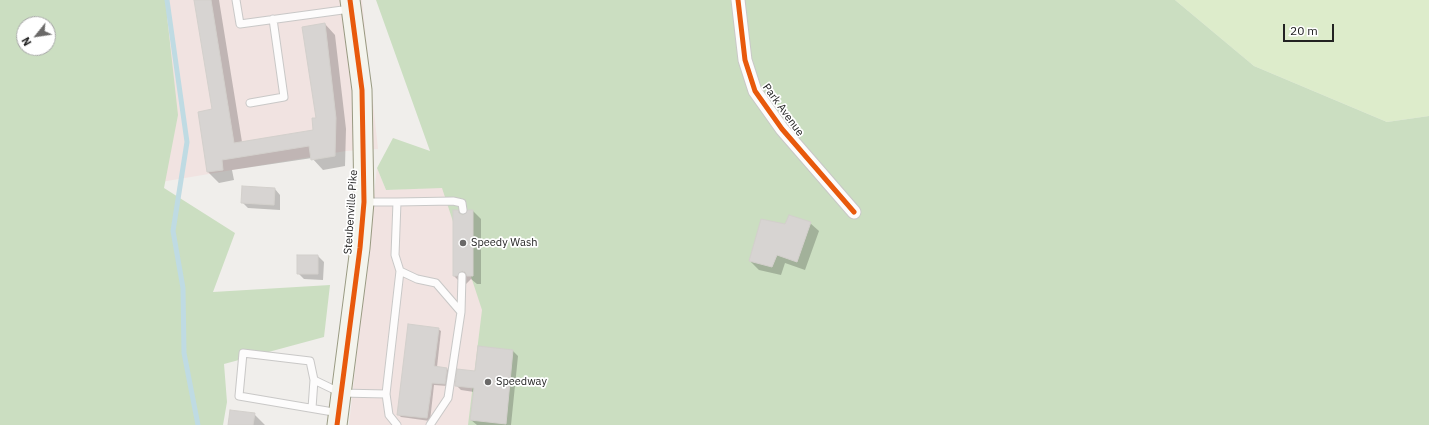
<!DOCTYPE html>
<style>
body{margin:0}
#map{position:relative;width:1429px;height:425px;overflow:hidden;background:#f0eeeb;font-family:"IBM Plex Sans",sans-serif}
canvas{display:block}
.north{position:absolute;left:16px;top:16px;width:40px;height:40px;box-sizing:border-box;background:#fff;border:1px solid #a7a7a7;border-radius:50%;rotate:240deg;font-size:11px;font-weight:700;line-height:16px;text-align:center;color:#222}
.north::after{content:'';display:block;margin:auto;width:14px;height:18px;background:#6a6968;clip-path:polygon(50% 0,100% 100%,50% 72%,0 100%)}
.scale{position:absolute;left:1283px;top:24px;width:51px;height:18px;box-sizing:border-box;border:2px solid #222;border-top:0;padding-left:5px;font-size:12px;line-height:14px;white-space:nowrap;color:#222;-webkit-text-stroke:3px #fff;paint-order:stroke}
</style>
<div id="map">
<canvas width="1429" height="425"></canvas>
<div class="north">N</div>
<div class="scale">20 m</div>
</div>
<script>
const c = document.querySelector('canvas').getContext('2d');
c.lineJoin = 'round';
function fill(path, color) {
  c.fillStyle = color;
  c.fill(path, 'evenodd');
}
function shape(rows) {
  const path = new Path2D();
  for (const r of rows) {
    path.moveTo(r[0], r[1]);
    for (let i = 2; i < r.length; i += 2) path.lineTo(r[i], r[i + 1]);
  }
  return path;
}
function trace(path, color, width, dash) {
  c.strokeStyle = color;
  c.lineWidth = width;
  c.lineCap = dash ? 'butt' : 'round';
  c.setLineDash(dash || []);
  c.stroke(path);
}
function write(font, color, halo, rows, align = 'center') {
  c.font = font + ' "IBM Plex Sans",sans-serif';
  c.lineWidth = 3.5;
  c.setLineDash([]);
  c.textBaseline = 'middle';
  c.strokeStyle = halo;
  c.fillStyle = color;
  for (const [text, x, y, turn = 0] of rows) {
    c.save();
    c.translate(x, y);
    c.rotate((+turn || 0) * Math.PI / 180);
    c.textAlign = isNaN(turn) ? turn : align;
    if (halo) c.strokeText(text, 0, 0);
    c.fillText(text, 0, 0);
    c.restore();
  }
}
fill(shape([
 [151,0,362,0,378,149,346,151,149,184],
 [377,168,386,190,477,185,514,425,349,425]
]), '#f1e3e1');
fill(shape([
 [1175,0,1429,0,1429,116,1387,122,1254,66]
]), '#ddeccb');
fill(shape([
 [0,0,168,0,167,16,178,115,164,188,235,233,213,292,330,285,324,337,224,364,227,402,223,425,0,425],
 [24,24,48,24,48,48,24,48],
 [376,0,1175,0,1254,66,1387,122,1429,116,1429,425,468,425,482,310,442,188,386,190,377,168,393,138,430,151]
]), '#cbdec1');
fill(shape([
 [195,0,219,0,242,142,315,131,318,118,325,24,335,35,346,129,345,166,323,170,312,158,232,170,234,180,219,183,208,172,199,112,213,110],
 [275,189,280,195,280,210,248,208,242,202],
 [458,211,462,216,473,211,481,219,481,284,477,284,471,279,466,284,462,284,454,276],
 [810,223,819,231,805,270,785,263,781,275,759,270,750,261,786,225],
 [318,256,324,262,323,280,304,279,298,273],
 [438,329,441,331,437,367,447,369,450,372,448,386,434,385,430,421,401,417,398,414],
 [513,351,518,356,511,425,477,425,471,420,474,392,461,390,456,385],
 [254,414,265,425,229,425]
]), '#0003');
trace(shape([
 [167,0,187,142,173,231,183,288,184,353,198,425]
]), '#bfdbe3', 5);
const building = shape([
 [194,0,211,0,234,143,313,130,312,118,316,118,302,27,325,23,336,118,335,156,311,160,309,146,222,160,223,170,207,172,198,112,212,109,194,0],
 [242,186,275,188,274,205,241,203,242,186],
 [453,210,458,210,459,213,463,215,468,210,473,210,473,276,467,276,465,272,462,271,457,276,453,276,453,210],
 [789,215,811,222,797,262,777,255,772,267,749,261,761,219,785,224,789,215],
 [297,255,318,255,318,274,297,274,297,255],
 [408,324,439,328,434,366,447,368,445,384,432,383,427,418,397,415,408,324],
 [478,346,513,350,506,424,470,420,474,388,455,386,457,369,475,371,478,346],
 [230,410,255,413,253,425,228,425,230,410]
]);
fill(building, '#d7d4d2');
trace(building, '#d3d0cc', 1);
const service = shape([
 [236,0,240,24,350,9],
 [250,103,284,97,273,19],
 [397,202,453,201,462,203,463,210],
 [400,271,417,279,436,283,461,312,448,398,430,425],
 [461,312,462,276],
 [386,394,389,415,397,425],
 [312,408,314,380],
 [339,413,239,396,243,353,310,361,314,380,341,393,386,394,400,271,395,255,397,202,364,202]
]);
const minor = shape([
 [738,0,745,60,755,91,782,129,854,212]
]);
const secondary = shape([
 [337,425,360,248,364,202,362,90,350,0]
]);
trace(service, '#c9c8c7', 9);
trace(minor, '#c9c8c7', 15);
trace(secondary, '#999a82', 21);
trace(service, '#fdfcfc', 7);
trace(minor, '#fdfcfc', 13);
trace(secondary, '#f4f4ed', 19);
trace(shape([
 [738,0,745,60,755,91,782,129,854,212],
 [337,425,360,248,364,202,362,90,350,0]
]), '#e8590c', 5);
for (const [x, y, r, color] of [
 [463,243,4,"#6a6968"],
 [488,382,4,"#6a6968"]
]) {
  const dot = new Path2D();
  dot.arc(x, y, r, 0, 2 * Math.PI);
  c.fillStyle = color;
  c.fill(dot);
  trace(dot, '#fff', 1.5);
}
write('11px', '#222', '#fff', [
 ["Park Avenue",783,110,54],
 ["Steubenville Pike",351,212,-86]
]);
write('11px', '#222', '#fff', [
 ["Speedy Wash",471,243],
 ["Speedway",496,382]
], 'left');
</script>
